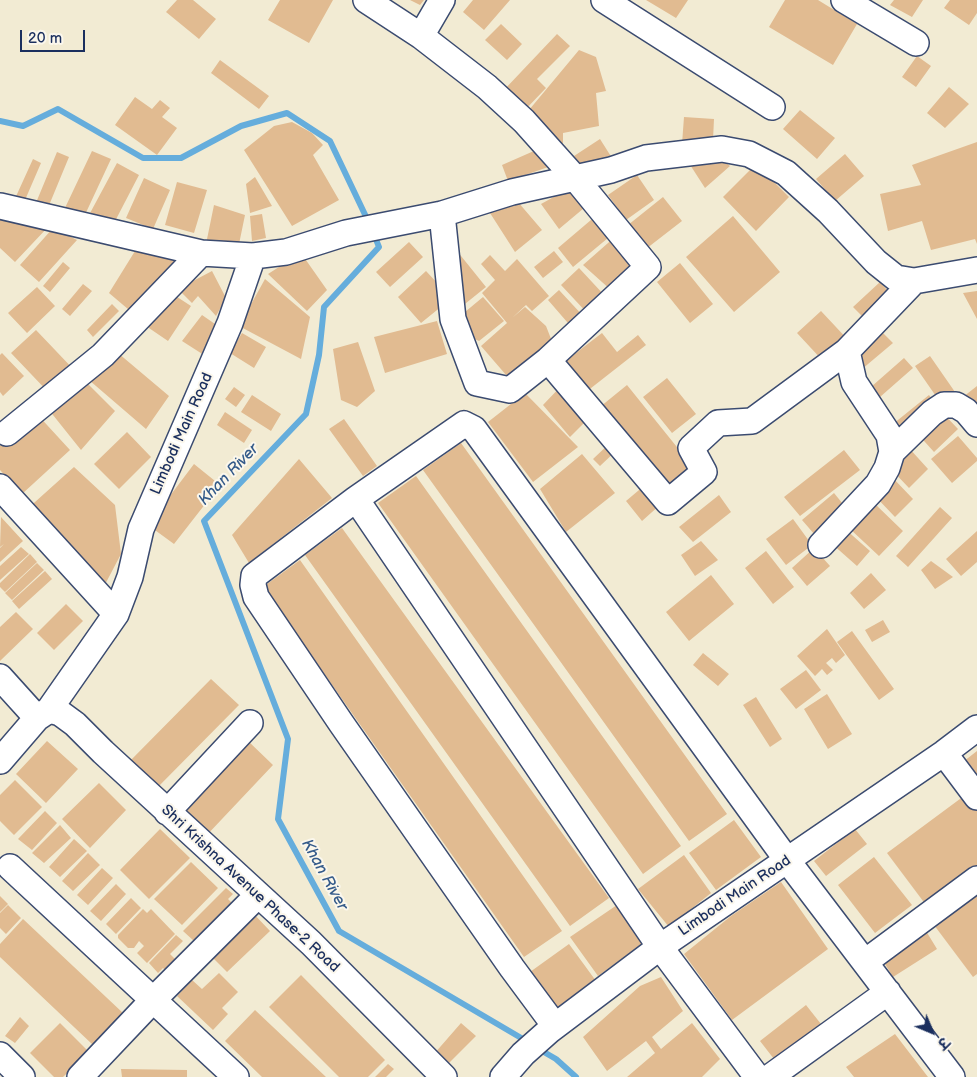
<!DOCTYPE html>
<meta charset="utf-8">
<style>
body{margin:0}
#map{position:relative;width:977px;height:1077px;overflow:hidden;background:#f2ebd3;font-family:"Balsamiq Sans","Playpen Sans Deva",sans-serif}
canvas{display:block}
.north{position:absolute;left:907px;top:1007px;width:50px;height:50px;-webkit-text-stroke:4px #fbf7ec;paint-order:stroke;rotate:135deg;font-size:14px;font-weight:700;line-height:20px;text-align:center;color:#1b2f5e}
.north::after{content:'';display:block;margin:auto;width:18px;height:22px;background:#1b2f5e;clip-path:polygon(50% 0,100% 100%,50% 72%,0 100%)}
.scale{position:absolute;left:20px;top:30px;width:65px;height:22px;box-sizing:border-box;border:2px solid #1b2f5e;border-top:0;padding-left:6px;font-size:15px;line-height:18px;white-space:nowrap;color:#1b2f5e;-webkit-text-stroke:4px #fbf7ec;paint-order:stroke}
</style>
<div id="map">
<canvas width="977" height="1077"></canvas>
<div class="north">उ</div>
<div class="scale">20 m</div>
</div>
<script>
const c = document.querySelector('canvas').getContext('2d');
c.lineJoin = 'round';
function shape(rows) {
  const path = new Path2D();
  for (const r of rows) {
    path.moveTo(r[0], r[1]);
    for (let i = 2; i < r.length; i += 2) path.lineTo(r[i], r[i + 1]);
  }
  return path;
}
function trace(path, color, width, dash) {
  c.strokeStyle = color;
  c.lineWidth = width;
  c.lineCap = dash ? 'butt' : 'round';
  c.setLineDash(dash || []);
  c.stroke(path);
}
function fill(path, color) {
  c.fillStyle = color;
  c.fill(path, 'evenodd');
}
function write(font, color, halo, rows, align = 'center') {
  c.font = font + ' "Balsamiq Sans",sans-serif';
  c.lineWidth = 4;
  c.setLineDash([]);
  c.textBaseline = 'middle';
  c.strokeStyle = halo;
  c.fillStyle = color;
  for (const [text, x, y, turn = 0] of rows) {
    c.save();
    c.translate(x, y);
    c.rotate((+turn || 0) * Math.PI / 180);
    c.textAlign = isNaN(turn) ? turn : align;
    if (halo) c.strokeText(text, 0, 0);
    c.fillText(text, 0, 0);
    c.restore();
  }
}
trace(shape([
 [0,121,23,126,58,109,143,158,181,158,241,126,287,113,330,141,369,223],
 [373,232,379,247,324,307,319,355,306,414,204,521,288,739,278,819,339,931,528,1042],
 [537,1048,556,1059,576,1077]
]), '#65addc', 6);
fill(shape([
 [177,0,193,0,216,19,199,39,166,12],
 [280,0,333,0,309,43,268,20],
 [410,0,424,0,420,5],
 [473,0,510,0,484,30,463,12],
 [646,0,688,0,676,18],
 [785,0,818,0,857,24,833,65,769,27],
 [894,0,923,0,912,17,890,5],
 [950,0,977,0,977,13,969,25,944,8],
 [501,24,522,44,507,60,485,40],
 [557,34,570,46,537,79,546,88,524,111,503,91],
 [579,50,596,57,606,91,596,93,599,126,563,133,563,143,554,145,524,116],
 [917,56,931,66,916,87,902,77],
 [220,60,269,96,259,109,211,73],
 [949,87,969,104,945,128,927,113],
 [135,97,152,109,160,100,170,108,162,117,177,128,157,155,115,125],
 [800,110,835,138,817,159,783,129],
 [684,117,714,119,713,140,682,144],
 [292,122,312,133,323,145,313,155,339,200,292,226,244,150,274,126],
 [600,139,612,158,582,169,574,156],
 [977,142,977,244,975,239,931,250,922,221,888,231,880,194,921,185,912,165],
 [543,147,551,166,508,181,502,165],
 [92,151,111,159,83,219,64,210],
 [712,151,730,166,705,188,685,157],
 [57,152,69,157,45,215,33,210],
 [845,154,864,176,835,201,816,179],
 [33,159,41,163,22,207,13,203],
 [117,163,139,175,112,227,89,215],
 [756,164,789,197,756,231,723,197],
 [637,175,654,200,626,220,608,195],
 [255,177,272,206,250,213,246,184],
 [144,178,170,190,153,229,126,218],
 [177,182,207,190,194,233,165,225],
 [570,188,590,203,559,229,541,204],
 [512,195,542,230,515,252,490,213],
 [663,197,682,221,642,252,623,229],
 [214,205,245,215,238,249,206,244],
 [262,214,266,238,252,241,250,216],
 [598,214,614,233,573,267,558,248],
 [733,216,780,272,734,312,686,257],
 [0,220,48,227,15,262,0,248],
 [53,228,77,240,39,282,20,265],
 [616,236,638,267,612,291,583,265],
 [409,242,423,257,390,287,376,272],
 [140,243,181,264,135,315,109,293],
 [453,246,486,287,455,312],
 [554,251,563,262,543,278,534,267],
 [301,253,327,290,307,311,268,274],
 [490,255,505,271,517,259,549,296,532,311,526,305,512,318,525,307,546,326,555,349,513,383,481,346,507,323,482,293,495,280,481,264],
 [63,262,70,268,50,292,43,286],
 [680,263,713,304,690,323,657,282],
 [579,268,606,297,589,315,561,285],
 [212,271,226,298,216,316,198,296,192,303,178,289],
 [426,271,440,286,442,306,421,323,398,297],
 [265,279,310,317,301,359,239,326],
 [880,282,895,299,868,322,853,307],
 [83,284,92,291,70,316,62,309],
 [37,287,55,306,27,333,8,313],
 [559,290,585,318,574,330,548,300],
 [168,291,191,306,168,341,146,326],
 [977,291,977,319,963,293],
 [483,297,504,321,479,341,466,335,459,317],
 [112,304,119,311,93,337,87,330],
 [821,311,850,342,823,361,797,333],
 [202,315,215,324,207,357,182,341],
 [437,321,447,354,385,373,374,337],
 [36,330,76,372,51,395,11,353],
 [881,331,893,343,855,375,854,354],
 [242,333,266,347,254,368,230,353],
 [602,333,617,352,638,335,646,345,586,392,563,363],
 [358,342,375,391,357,407,341,400,333,349],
 [2,353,24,376,3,396,0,392,0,355],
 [118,353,169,396,146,429,89,380],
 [930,356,955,392,940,402,915,366],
 [904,358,913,368,880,397,871,387],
 [667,378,696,414,672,433,643,397],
 [83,379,115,411,81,450,49,410],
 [563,384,590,417,570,437,543,405],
 [627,385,697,472,667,496,595,411],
 [977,386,977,402,970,407,963,397],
 [234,387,245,395,236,407,225,399],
 [525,393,578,447,533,482,488,422],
 [252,395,281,414,271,431,241,412],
 [929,395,936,404,900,433,893,424],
 [939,409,958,429,934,452,916,432],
 [225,412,252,430,244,443,217,425],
 [36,413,70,450,22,494,0,470,0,446],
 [344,419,377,466,363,476,329,429],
 [127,432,151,457,119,489,94,464],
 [958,436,977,458,977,461,952,483,931,459],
 [611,442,618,449,600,466,593,459],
 [461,443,727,814,689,841,423,470],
 [909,448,928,469,909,488,889,467],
 [844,450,860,470,800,516,784,497],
 [582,454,615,493,566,532,540,489],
 [299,459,332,498,249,563,232,535],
 [194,464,220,485,174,544,148,525],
 [74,467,115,505,121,554,100,594,25,511],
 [416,476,681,846,643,874,378,503],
 [892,477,913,499,895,517,874,495],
 [645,485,661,504,642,521,626,501],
 [834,493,847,509,815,535,802,520],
 [719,495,731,512,693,542,679,527],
 [874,503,903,531,879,556,849,528],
 [940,507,952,518,908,567,896,556],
 [1,517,23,541,0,562,0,548,4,544,0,547],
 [793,519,812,545,786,565,766,539],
 [342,528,609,898,570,926,305,555],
 [844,528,870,551,857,566,831,543],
 [977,531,977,562,961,576,946,559],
 [701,541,718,560,695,576,681,555],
 [21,547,29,554,0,580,0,566],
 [814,548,830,566,807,586,792,568],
 [766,551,794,587,773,604,745,568],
 [30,554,37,562,5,592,0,587,0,583],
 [300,560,562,931,524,957,263,587],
 [931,561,953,577,935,589,921,570],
 [37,563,44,570,12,600,5,593],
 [45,571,52,579,19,609,12,601],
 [871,573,886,590,864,609,850,593],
 [711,575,734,604,689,641,666,612],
 [66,604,83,621,54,650,37,633],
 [16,612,33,629,0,661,0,627],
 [883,620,890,632,872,642,865,630],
 [827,629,845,655,836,663,832,658,826,663,833,670,827,675,822,669,815,676,797,656],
 [852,631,894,689,879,700,837,642],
 [703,653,729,674,718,686,693,665],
 [806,670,821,690,796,709,780,689],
 [211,679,239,705,156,789,129,762],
 [827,694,852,734,828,749,804,709],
 [756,697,782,739,770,747,743,705],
 [246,739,273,765,205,837,178,810],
 [47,741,78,769,46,803,16,774],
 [977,751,977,789,959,765],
 [15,780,42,807,14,835,0,821,0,795],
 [99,783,126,810,90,848,62,819],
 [968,793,977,805,977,867,926,905,887,853],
 [45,811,57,823,32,850,18,839],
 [734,820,761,857,716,890,689,853],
 [60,825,71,838,44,863,32,853],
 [160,829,190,858,149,899,120,870],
 [855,829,867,844,826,876,814,861],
 [74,839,87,851,60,877,49,867],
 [88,853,100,865,73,891,62,881],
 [684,855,711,893,669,927,638,889],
 [874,857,912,905,875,933,838,885],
 [191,862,218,888,182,925,154,899],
 [102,868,113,878,88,905,77,895],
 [781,882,828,949,732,1020,684,954,731,916],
 [116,884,126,894,101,921,90,911],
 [226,888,233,894,228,899,233,904,195,942,183,931],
 [977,893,977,974,973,977,934,925],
 [0,896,8,904,0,912],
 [131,898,141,908,116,934,106,924],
 [8,905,21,918,6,934,0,928,0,913],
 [617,905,642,944,598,976,570,937],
 [143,909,147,913,151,909,175,934,147,963,137,953,144,946,139,941,134,948,128,948,118,938,118,935],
 [252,912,270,931,227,972,209,954],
 [23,919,123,1013,93,1045,0,957,0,944],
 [926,931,937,949,893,977,882,959],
 [176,935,183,941,170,954,176,960,165,970,163,968,158,973,149,963],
 [569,944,596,981,550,1015,523,977],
 [219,973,238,992,222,1008,228,1014,213,1030,177,996,192,980,202,989],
 [301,975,385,1060,368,1077,339,1077,269,1007],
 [661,977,683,1011,652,1037,661,1049,692,1023,720,1059,702,1077,627,1077,655,1053,646,1041,607,1071,583,1037,640,986],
 [806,1005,821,1024,774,1059,760,1041],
 [255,1010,326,1077,262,1077,225,1041],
 [20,1017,29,1026,15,1043,5,1036],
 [60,1023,89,1052,63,1077,54,1077,30,1053],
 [461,1023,476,1036,447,1065,434,1054],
 [895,1034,928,1077,854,1077,846,1067],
 [388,1064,394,1069,386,1077,375,1077],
 [121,1069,187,1070,187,1077,122,1077]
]), '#e1bb91');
const minor = shape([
 [366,0,421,36,487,87,524,121,576,179,648,267,548,360,510,390,477,383,453,319,442,214],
 [604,0,772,107],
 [844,0,916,43],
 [421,36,442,0],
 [0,206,201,253,253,256,286,252,346,233,442,214,512,192,611,170,646,158,722,149,749,154,786,173,828,211,876,262,896,278,914,281,977,270],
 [548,360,668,502,704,472,691,448,718,423,752,421,847,351,914,281],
 [7,433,103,355,201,253],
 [892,452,932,413,944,405,956,405,966,411,977,424],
 [0,487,116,614],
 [356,499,660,947,757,1077],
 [821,545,878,484,887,468,892,452,889,435,854,382,847,351],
 [0,677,37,718],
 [49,710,60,713,75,724,103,752,311,943,444,1077],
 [944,753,977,797],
 [0,761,37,718,49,710,116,614,130,577,141,529,230,323,253,256],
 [167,812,250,723],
 [10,867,236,1077],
 [865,962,977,879],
 [555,1026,512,968,341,723,256,597,253,585,254,576,356,499,464,424,474,429,787,860,952,1077],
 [0,1055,22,1077],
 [80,1077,153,1000,258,895],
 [503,1077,523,1054,550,1030,660,947,944,753,977,728],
 [770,1077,888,992]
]);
trace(minor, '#3b4b70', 28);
trace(minor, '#fff', 25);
write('15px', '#1b2f5e', '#fbf7ec', [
 ["Limbodi Main Road",182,434,-66],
 ["Shri Krishna Avenue Phase-2 Road",250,889,43],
 ["Limbodi Main Road",735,896,-34]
]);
write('italic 16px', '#355b8a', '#fbf7ec', [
 ["Khan River",229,475,-46],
 ["Khan River",324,875,61]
]);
</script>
